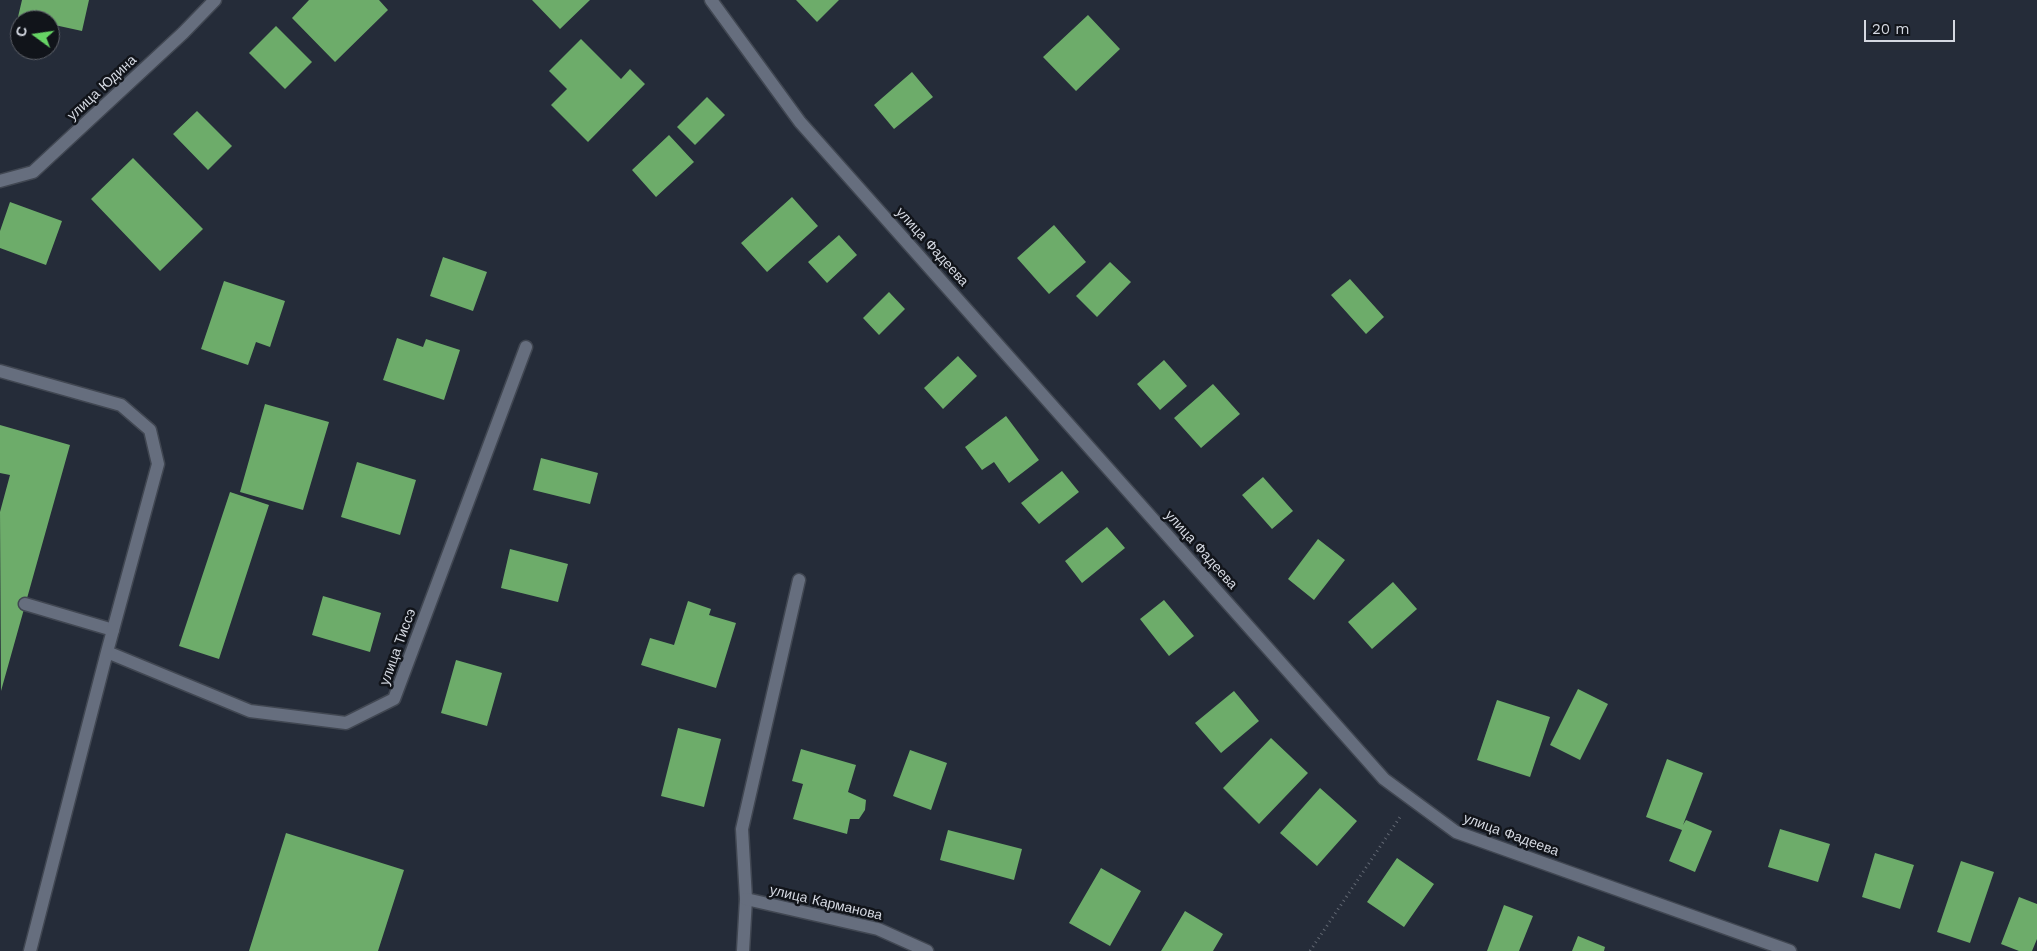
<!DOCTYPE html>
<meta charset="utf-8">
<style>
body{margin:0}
#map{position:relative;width:2037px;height:951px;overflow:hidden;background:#252c39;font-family:"Work Sans",sans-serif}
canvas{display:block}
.north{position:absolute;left:10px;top:10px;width:50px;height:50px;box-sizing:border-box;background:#11141a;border:1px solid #5f626a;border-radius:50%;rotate:284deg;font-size:14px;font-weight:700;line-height:20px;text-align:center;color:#d4d8e1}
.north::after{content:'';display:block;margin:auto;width:18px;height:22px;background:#67d465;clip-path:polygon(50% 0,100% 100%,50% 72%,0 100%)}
.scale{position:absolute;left:1864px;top:20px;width:91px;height:22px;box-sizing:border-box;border:2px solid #d4d8e1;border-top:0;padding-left:6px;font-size:15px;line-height:18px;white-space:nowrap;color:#d4d8e1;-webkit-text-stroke:4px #11141a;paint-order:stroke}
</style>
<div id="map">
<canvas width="2037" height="951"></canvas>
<div class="north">С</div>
<div class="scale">20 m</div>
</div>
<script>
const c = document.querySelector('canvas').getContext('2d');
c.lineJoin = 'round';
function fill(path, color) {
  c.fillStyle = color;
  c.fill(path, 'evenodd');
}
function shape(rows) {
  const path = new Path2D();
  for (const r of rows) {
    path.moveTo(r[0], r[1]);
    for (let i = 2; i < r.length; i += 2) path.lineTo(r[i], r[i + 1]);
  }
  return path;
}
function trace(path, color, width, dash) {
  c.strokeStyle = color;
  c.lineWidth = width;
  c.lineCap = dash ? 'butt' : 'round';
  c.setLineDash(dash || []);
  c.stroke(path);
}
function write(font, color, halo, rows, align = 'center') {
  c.font = font + ' "Work Sans",sans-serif';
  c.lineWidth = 5;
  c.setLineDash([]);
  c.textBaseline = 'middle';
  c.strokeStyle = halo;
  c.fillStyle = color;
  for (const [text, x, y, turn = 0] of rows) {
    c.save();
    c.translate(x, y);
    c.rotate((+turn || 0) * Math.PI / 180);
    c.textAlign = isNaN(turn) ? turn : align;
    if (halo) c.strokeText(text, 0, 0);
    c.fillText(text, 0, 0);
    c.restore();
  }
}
fill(shape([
 [22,0,89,0,82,31,50,24,50,20,33,20,18,17],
 [309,0,379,0,388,10,335,62,292,18],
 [532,0,590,0,560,29],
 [796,0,839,0,817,22],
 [1088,15,1120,49,1076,91,1043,57],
 [276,26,312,62,285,89,249,53],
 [581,39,621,79,630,69,645,84,588,142,551,105,567,89,549,71],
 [912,72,933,97,894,129,874,105],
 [707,97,725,115,695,145,677,127],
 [197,111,232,146,208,170,173,134],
 [669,135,694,162,656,197,632,170],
 [133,158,203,229,160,271,91,199],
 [792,197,818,226,767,272,741,243],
 [10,202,62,221,46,265,0,248,0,231],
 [1054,225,1086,262,1049,294,1017,258],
 [839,235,857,255,827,283,808,262],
 [443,257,487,272,473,311,430,296],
 [1110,262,1131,282,1097,317,1076,296],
 [1350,279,1384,317,1366,334,1331,295],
 [224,281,285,301,270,347,256,342,248,365,201,349],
 [889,292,905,309,879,335,863,318],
 [397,338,423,347,426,339,460,350,444,400,383,380],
 [958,356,977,376,943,409,924,388],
 [1164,360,1187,386,1160,410,1137,384],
 [1213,384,1240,414,1201,448,1174,418],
 [265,404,329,422,303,510,240,492],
 [1006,416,1039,460,1009,483,994,462,982,470,965,447],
 [0,425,70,445,1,691,0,512,10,475,0,473],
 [541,458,598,473,590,504,533,490],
 [357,462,416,480,400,535,341,517],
 [1062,471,1079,492,1039,524,1021,503],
 [1263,477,1293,511,1272,529,1242,495],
 [230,492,269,505,219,659,179,646],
 [1107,527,1125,548,1082,583,1065,561],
 [1318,539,1345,560,1314,600,1288,579],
 [510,549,568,564,558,602,501,588],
 [1393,582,1417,609,1372,649,1348,622],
 [323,596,381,613,370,652,312,635],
 [1164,600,1194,636,1169,656,1140,619],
 [688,601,711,609,709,615,736,623,716,688,641,665,650,638,674,645],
 [456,660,502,673,487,726,441,713],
 [1578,689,1608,704,1580,760,1550,745],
 [1234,691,1259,721,1221,753,1195,723],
 [1497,700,1550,717,1530,777,1477,760],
 [678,728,721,739,704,807,661,796],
 [1271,738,1308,773,1259,824,1223,788],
 [801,749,856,765,848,792,866,800,865,810,859,819,850,819,847,834,793,819,803,784,792,781],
 [910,750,947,763,931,810,893,796],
 [1667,759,1703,773,1683,825,1686,820,1712,831,1695,872,1669,861,1682,830,1646,817],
 [1320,788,1357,821,1317,866,1280,833],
 [1780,829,1830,844,1818,882,1768,867],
 [948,830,1022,849,1014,880,940,860],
 [286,833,404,870,378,951,249,951],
 [1875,853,1914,865,1900,909,1862,897],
 [1397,858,1434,884,1404,927,1367,902],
 [1961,861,1994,872,1970,943,1937,932],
 [1101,868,1141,891,1110,946,1069,923],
 [2019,897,2037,904,2037,939,2032,951,2019,951,2001,944],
 [1504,905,1533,916,1519,951,1487,951],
 [1185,911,1223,934,1213,951,1161,951],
 [1578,936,1605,947,1604,951,1572,951]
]), '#6dac6a');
const service = shape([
 [25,604,113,630],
 [743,951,746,899,742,829,799,580]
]);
const minor = shape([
 [711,0,800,122,1384,779,1456,832,1790,951],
 [0,181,33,172,183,33,215,0],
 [0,371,121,405,150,430,158,464,107,652,30,951],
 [107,652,250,711,346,723,394,699,526,347],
 [746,899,878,929,927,951]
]);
trace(service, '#414752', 15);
trace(minor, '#414752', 15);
trace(shape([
 [1310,951,1400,817]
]), '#636974', 3, [1, 4]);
trace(service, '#666e7e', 12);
trace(minor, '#666e7e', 12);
write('14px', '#d4d8e1', '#11141a', [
 ["улица Юдина",102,88,-43],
 ["улица Фадеева",932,247,48],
 ["улица Фадеева",1201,550,48],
 ["улица Тиссэ",398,647,-70],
 ["улица Фадеева",1511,835,20],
 ["улица Карманова",826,903,13]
]);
</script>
